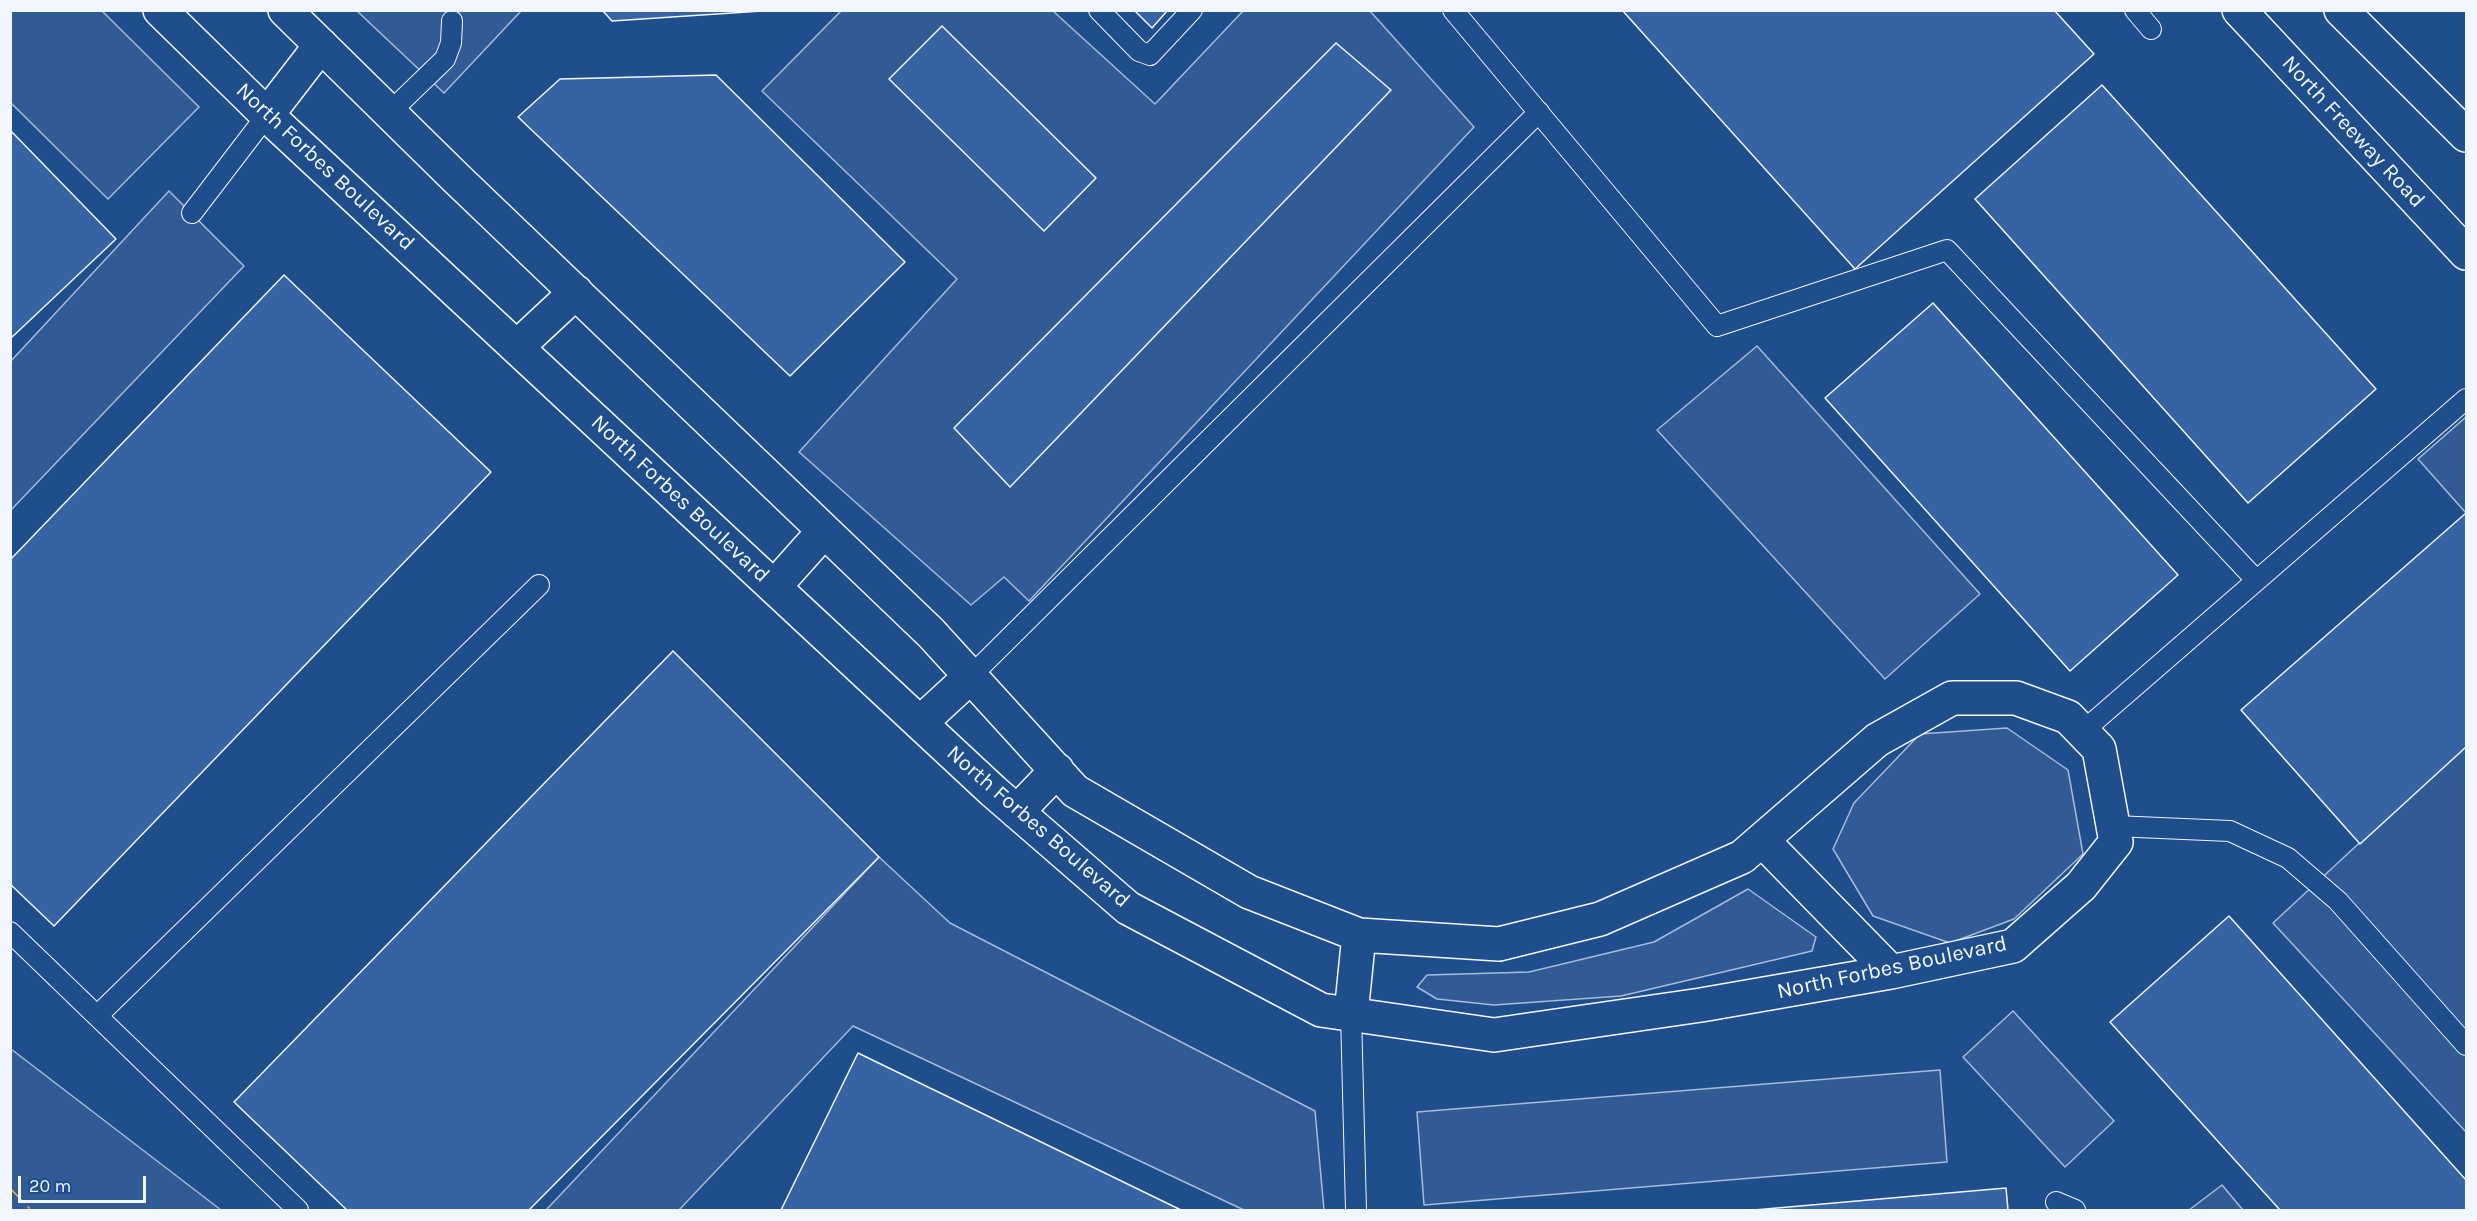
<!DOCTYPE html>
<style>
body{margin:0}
#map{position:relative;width:2477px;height:1221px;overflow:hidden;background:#1f4e8c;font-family:Karla,sans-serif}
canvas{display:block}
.frame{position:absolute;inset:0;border:12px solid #f2f6ff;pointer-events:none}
.scale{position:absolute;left:18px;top:1176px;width:128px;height:27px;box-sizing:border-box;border:3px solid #f2f6ff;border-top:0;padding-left:8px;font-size:18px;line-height:21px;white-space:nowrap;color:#f2f6ff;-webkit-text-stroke:4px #1f4e8c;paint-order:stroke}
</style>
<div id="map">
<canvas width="2477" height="1221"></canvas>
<div class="frame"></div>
<div class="scale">20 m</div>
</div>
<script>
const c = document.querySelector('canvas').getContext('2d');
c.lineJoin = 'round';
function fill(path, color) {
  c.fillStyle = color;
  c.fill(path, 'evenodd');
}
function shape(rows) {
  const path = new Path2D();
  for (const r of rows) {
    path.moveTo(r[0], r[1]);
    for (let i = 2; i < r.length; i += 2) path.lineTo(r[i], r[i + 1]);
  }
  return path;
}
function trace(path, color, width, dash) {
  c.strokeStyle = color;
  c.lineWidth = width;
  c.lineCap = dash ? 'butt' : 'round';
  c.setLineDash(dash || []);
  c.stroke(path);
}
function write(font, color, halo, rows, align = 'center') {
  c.font = font + ' Karla,sans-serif';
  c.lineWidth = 4.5;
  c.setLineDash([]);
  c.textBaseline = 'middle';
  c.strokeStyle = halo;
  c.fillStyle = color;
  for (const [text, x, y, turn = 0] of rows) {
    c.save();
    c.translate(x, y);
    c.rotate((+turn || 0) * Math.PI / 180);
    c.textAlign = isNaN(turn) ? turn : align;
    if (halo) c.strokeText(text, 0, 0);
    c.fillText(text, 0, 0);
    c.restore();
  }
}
const built = shape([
 [10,11,102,11,199,107,108,199,11,103,10,11],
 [357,11,521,11,444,93,357,11],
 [841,11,1053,11,1155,104,1243,11,1370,11,1474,127,1029,601,1004,577,971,605,799,452,957,279,762,91,841,11],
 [169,191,244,266,11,510,10,362,169,191],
 [1757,346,1980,594,1885,679,1657,430,1757,346],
 [2466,417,2466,513,2418,459,2466,417],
 [2007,728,2068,770,2083,854,2014,919,1950,943,1873,916,1833,849,1854,803,1920,734,2007,728],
 [2466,744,2466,1132,2273,923,2466,744],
 [879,857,950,923,1315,1111,1324,1210,1244,1210,853,1026,679,1210,546,1210,879,857],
 [1748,889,1816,937,1812,951,1621,996,1494,1005,1437,999,1417,987,1427,975,1529,972,1654,942,1748,889],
 [2013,1011,2114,1121,2065,1167,1963,1057,2013,1011],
 [10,1049,11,1049,221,1210,11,1210,10,1049],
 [1940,1070,1947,1162,1424,1205,1417,1112,1940,1070],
 [2222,1185,2243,1210,2189,1210,2222,1185]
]);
fill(built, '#305b95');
trace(built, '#a8bbd7', 1.5);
const building = shape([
 [602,10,777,10,612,21,602,10],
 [1134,10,1168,10,1152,28,1134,10],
 [1622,10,2054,10,2094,54,1855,269,1622,10],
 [942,26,1096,178,1044,231,889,79,942,26],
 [1336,43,1391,90,1010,487,954,428,1336,43],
 [716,75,905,262,790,376,518,117,560,79,716,75],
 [2102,85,2376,389,2248,503,1975,199,2102,85],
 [10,130,116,239,10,339,10,130],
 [284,275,491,472,54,926,10,884,10,560,284,275],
 [1933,303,2178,575,2070,671,1825,398,1933,303],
 [2466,513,2466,747,2360,844,2241,710,2466,513],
 [673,651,879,857,529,1210,347,1210,234,1102,673,651],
 [2229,916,2466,1180,2466,1210,2280,1210,2110,1022,2229,916],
 [858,1053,1181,1210,781,1210,858,1053],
 [2006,1188,2008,1210,1754,1210,2006,1188]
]);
fill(building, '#3563a3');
trace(building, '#f2f6ff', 1.5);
const lane = shape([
 [1099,10,1139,51,1150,55,1192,10],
 [1453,10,1717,326,1947,250,2256,580],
 [2135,10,2151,29],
 [389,113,445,59,451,43,452,21],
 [192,213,267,115],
 [970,677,1539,112],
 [2082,732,2466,399],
 [2114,826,2230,831,2288,858,2338,901,2466,1045],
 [10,932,298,1210],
 [1351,1014,1356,1210],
 [97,1016,539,585],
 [2056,1202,2075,1210]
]);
const street = shape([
 [160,10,267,115,993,791,1128,908,1321,1010,1494,1035,1701,1005,1891,972,2013,946,2081,886,2116,842,2099,749,2068,717,2016,698,1952,698,1877,740,1742,857,1600,919,1499,944,1359,935,1249,892,1075,791,931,633,455,177,285,10],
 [267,115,321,45],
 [517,347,576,292],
 [774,587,824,531],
 [920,723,970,677],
 [1017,812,1057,770],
 [1762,840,1891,972],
 [1351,1014,1359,935]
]);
const secondary = shape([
 [2239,10,2466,253]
]);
const highway = shape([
 [2341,10,2466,135]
]);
trace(lane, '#f2f6ff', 22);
trace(street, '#f2f6ff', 36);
trace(secondary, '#f2f6ff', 36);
trace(highway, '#f2f6ff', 36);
trace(lane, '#1f4e8c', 20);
trace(street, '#1f4e8c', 33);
trace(secondary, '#1f4e8c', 33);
trace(highway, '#1f4e8c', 33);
trace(shape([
 [10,1188,31,1210]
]), '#ffb74d', 1.5, [21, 4.5, 3, 4.5]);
write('22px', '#f2f6ff', '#1f4e8c', [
 ["North Freeway Road",2353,132,47],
 ["North Forbes Boulevard",325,167,43],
 ["North Forbes Boulevard",680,499,43],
 ["North Forbes Boulevard",1038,827,41],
 ["North Forbes Boulevard",1892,968,-12]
]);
</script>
